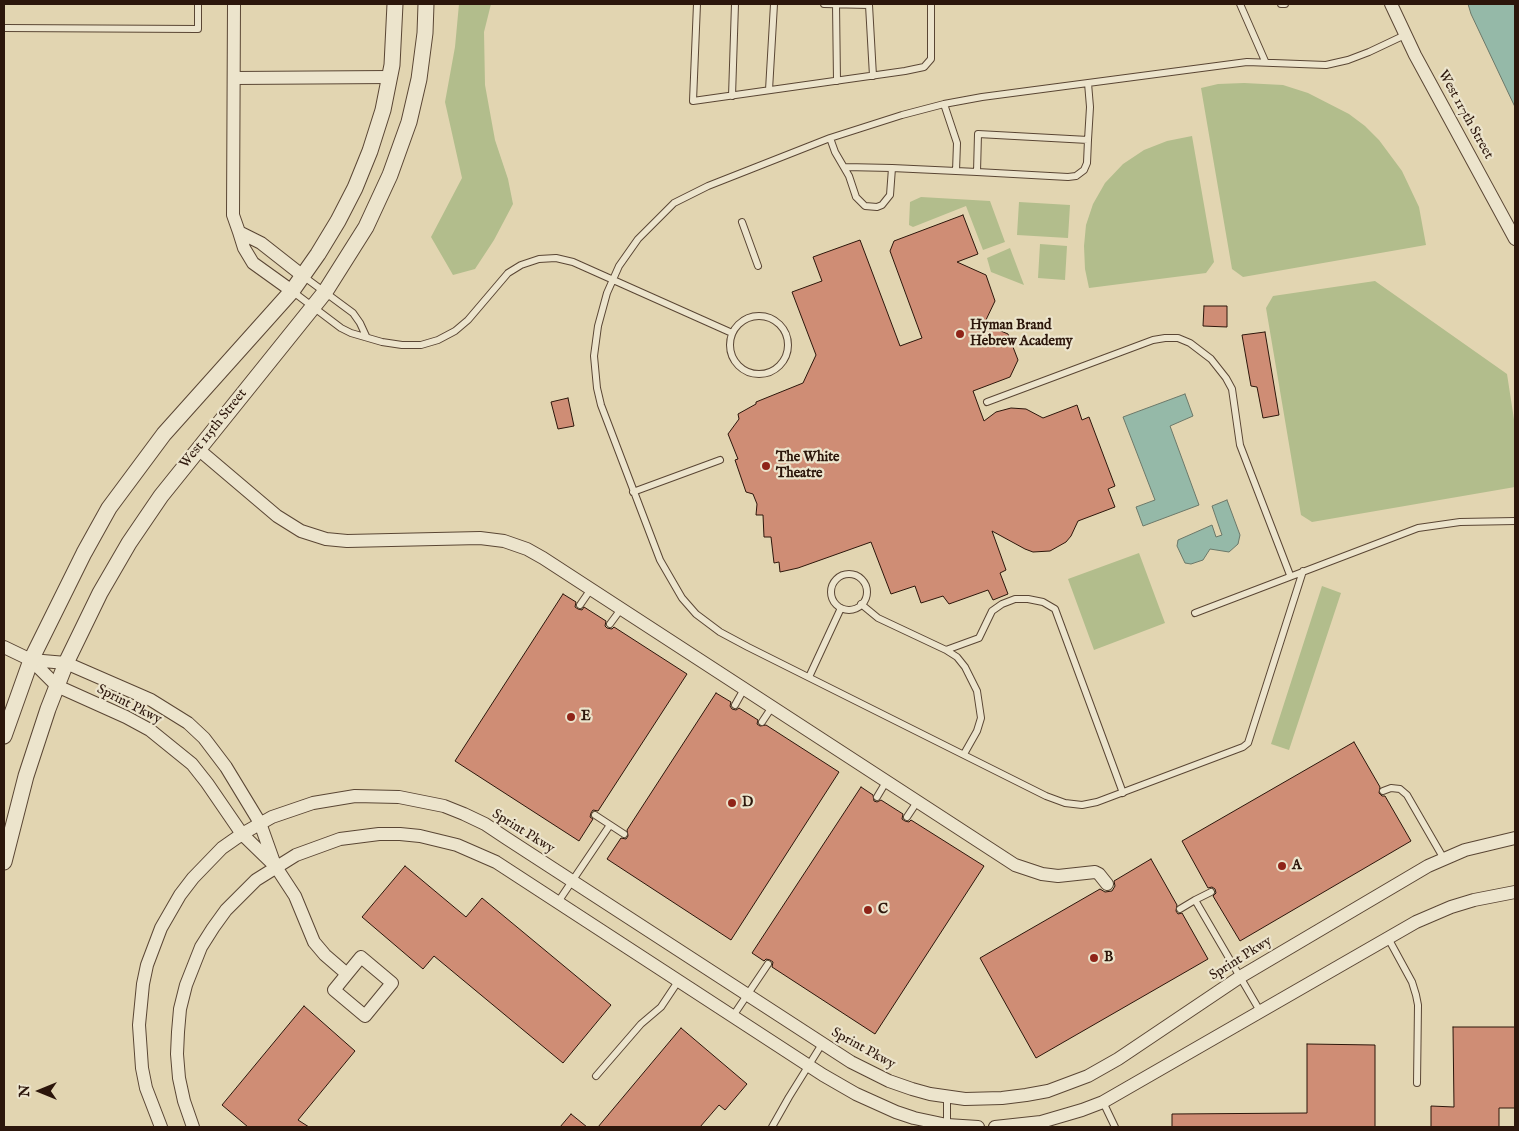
<!DOCTYPE html>
<style>
body{margin:0}
#map{position:relative;width:1519px;height:1131px;overflow:hidden;background:#e2d5b1;font-family:"IM FELL English",serif}
canvas{display:block}
.frame{position:absolute;inset:0;border:5px solid #2c160b;pointer-events:none}
.north{position:absolute;left:15px;top:1066px;width:50px;height:50px;-webkit-text-stroke:4px #ece4cc;paint-order:stroke;rotate:270deg;font-size:14px;font-weight:700;line-height:20px;text-align:center;color:#2c160b}
.north::after{content:'';display:block;margin:auto;width:18px;height:22px;background:#2c160b;clip-path:polygon(50% 0,100% 100%,50% 72%,0 100%)}
</style>
<div id="map">
<canvas width="1519" height="1131"></canvas>
<div class="frame"></div>
<div class="north">N</div>
</div>
<script>
const c = document.querySelector('canvas').getContext('2d');
c.lineJoin = 'round';
function fill(path, color) {
  c.fillStyle = color;
  c.fill(path, 'evenodd');
}
function shape(rows) {
  const path = new Path2D();
  for (const r of rows) {
    if (r.length === 3) {
      path.moveTo(r[0] + r[2], r[1]);
      path.arc(r[0], r[1], r[2], 0, 2 * Math.PI);
      continue;
    }
    path.moveTo(r[0], r[1]);
    for (let i = 2; i < r.length; i += 2) path.lineTo(r[i], r[i + 1]);
  }
  return path;
}
function trace(path, color, width, dash) {
  c.strokeStyle = color;
  c.lineWidth = width;
  c.lineCap = dash ? 'butt' : 'round';
  c.setLineDash(dash || []);
  c.stroke(path);
}
function write(font, color, halo, rows, align = 'center') {
  c.font = font + ' "IM FELL English",serif';
  c.lineWidth = 4.5;
  c.setLineDash([]);
  c.textBaseline = 'middle';
  c.strokeStyle = halo;
  c.fillStyle = color;
  for (const [text, x, y, turn = 0] of rows) {
    c.save();
    c.translate(x, y);
    c.rotate((+turn || 0) * Math.PI / 180);
    c.textAlign = isNaN(turn) ? turn : align;
    if (halo) c.strokeText(text, 0, 0);
    c.fillText(text, 0, 0);
    c.restore();
  }
}
fill(shape([
 [459,4,491,4,484,32,485,85,495,140,508,179,513,204,494,240,475,269,453,275,431,237,462,178,445,102,455,47],
 [1244,83,1283,85,1308,93,1349,114,1365,126,1379,140,1402,171,1419,207,1426,245,1243,277,1232,269,1201,88,1218,84],
 [1192,136,1214,262,1206,273,1089,288,1085,269,1084,246,1086,225,1093,204,1105,183,1123,164,1144,150,1167,141],
 [921,197,990,201,1005,242,983,250,966,206,913,227,909,225,910,202],
 [1019,202,1070,205,1068,238,1017,235],
 [1040,244,1067,246,1065,280,1038,278],
 [1010,248,1024,285,991,272,987,258],
 [1375,281,1507,374,1515,426,1515,487,1312,522,1301,515,1266,308,1273,296],
 [1139,553,1165,623,1094,650,1068,579],
 [1322,586,1341,593,1289,750,1271,744]
]), '#b2bd8c');
const water = shape([
 [1468,4,1515,4,1515,107,1471,14,1468,4],
 [1185,394,1193,416,1170,426,1199,505,1143,526,1136,507,1155,500,1123,417,1185,394],
 [1227,500,1240,535,1238,544,1229,552,1210,549,1203,560,1191,564,1185,563,1177,546,1178,540,1212,525,1216,537,1222,535,1212,506,1227,500]
]);
fill(water, '#95b9a8');
trace(water, '#6b7869', 1);
const building = shape([
 [963,215,978,254,957,262,986,275,995,301,984,324,1008,334,1018,360,1010,377,973,391,984,421,996,412,1011,408,1026,409,1043,418,1077,405,1082,420,1089,417,1115,486,1108,489,1115,507,1078,521,1071,536,1066,542,1050,551,1033,552,1025,549,992,531,1006,570,1000,573,1008,594,993,600,988,590,949,604,943,596,921,603,915,586,891,594,871,542,798,568,780,572,779,562,774,563,771,537,764,537,763,515,756,515,757,504,753,494,746,492,735,460,738,459,728,434,739,419,738,414,756,404,756,402,803,383,816,355,792,292,822,281,813,257,860,240,900,346,922,338,890,251,894,241,963,215],
 [1204,306,1227,306,1227,327,1203,326,1204,306],
 [1265,332,1279,415,1263,418,1257,387,1251,386,1242,335,1265,332],
 [568,398,574,426,558,429,551,402,568,398],
 [563,594,576,602,575,607,578,609,582,610,584,607,606,621,605,626,607,628,612,629,614,627,687,674,598,811,593,810,591,813,590,817,593,819,579,841,455,761,563,594],
 [716,693,731,702,730,706,732,709,736,710,739,708,758,720,757,724,760,726,766,725,839,772,731,940,607,859,621,838,626,839,628,836,627,830,716,693],
 [1354,742,1380,787,1379,793,1382,796,1385,796,1411,841,1240,941,1213,896,1216,893,1215,889,1212,887,1208,888,1182,841,1354,742],
 [861,787,873,795,874,801,877,802,881,800,903,814,902,819,905,821,909,822,911,820,984,866,875,1034,772,967,773,962,770,960,766,959,764,961,752,953,861,787],
 [1151,859,1177,905,1176,911,1178,914,1182,913,1208,959,1036,1058,980,958,1100,889,1105,892,1112,891,1115,886,1114,881,1151,859],
 [405,866,466,917,482,898,611,1005,563,1063,434,956,423,969,362,917,405,866],
 [304,1006,355,1051,298,1120,309,1127,248,1127,222,1105,304,1006],
 [1453,1027,1515,1027,1515,1108,1499,1108,1499,1127,1431,1127,1431,1106,1454,1107,1453,1027],
 [681,1028,747,1084,725,1110,719,1105,700,1127,598,1127,681,1028],
 [1307,1044,1375,1045,1375,1127,1172,1127,1172,1114,1307,1113,1307,1044],
 [571,1114,587,1127,560,1127,571,1114]
]);
fill(building, '#cf8d75');
trace(building, '#2c160b', 1);
const service = shape([
 [697,4,693,101,905,71,924,67,931,59,931,4],
 [824,4,869,5,873,76],
 [836,4,837,81],
 [1240,4,1265,61],
 [1281,4,1285,4],
 [4,28,198,29,198,4],
 [1088,83,1090,107,1088,140,1087,163,1084,170,1076,176,1068,177,977,172,978,134,1088,140],
 [769,90,774,4],
 [732,96,735,4],
 [830,138,835,152,849,176,856,197,865,206,877,207,882,205,890,195,892,168,956,171,957,143,944,104],
 [845,167,892,168],
 [956,171,977,172],
 [742,222,758,266],
 [303,276,353,313,360,323,366,336],
 [292,291,341,328,351,333,382,342,402,345,421,345,438,340,455,331,468,320,508,273,521,265,539,259,556,258,573,262,732,333],
 [759,345,29],
 [987,402,1153,340,1165,338,1178,338,1190,343,1211,359,1226,378,1232,389,1240,445,1290,575],
 [633,492,720,460],
 [1303,571,1248,743,1243,747,1097,802,1082,805,1065,803,1046,796,748,647,720,632,696,614,682,598,660,560,601,405,597,388,594,356,598,326,607,293,619,266,638,239,674,203,708,186,830,138,902,115,944,104,982,97,1247,62,1326,65,1348,60,1369,52,1405,35],
 [849,592,18],
 [861,604,878,618,946,650,957,657,965,667,977,691,981,718,977,731,964,754],
 [580,605,591,589],
 [1195,613,1418,528,1460,522,1515,521],
 [610,624,621,609],
 [946,650,979,638,992,611,1002,604,1015,599,1028,599,1043,602,1055,609,1123,793],
 [809,677,841,608],
 [735,705,744,689],
 [762,722,772,707],
 [1383,791,1391,788,1400,789,1407,795,1444,859],
 [877,797,886,782],
 [595,815,624,834],
 [907,817,917,802],
 [1195,900,1211,892],
 [558,902,610,825],
 [1180,909,1195,900,1260,1011],
 [1388,938,1412,982,1416,995,1418,1005,1417,1083],
 [733,1016,768,964],
 [596,1076,641,1024,661,1007,679,980],
 [1103,1102,1115,1127],
 [947,1126,947,1097],
 [772,1127,789,1097,822,1044]
]);
const minor = shape([
 [234,4,233,215,239,232],
 [1391,4,1415,55,1515,239],
 [234,78,390,77],
 [292,291,253,263,244,248,239,232,261,243,303,276],
 [198,449,277,516,301,531,326,539,347,541,480,538,504,541,527,549,543,558,1015,865,1042,874,1058,876,1095,872,1099,874,1107,884],
 [4,647,31,660,66,663,151,700,188,723,204,738,226,767,260,823,275,865],
 [31,660,57,686,126,717,150,730,192,764,207,783,242,834,276,867,295,896,314,942,325,955,347,974,334,990,365,1016,392,983,361,957,347,974],
 [161,1127,146,1088,142,1068,139,1025,143,984,147,965,161,928,180,895,193,878,222,848,242,834,272,817,313,803,355,796,399,797,444,806,464,814,485,824,506,838,851,1062,889,1081,912,1089,930,1094,965,1099,1002,1098,1026,1095,1048,1091,1088,1076,1118,1059,1240,977,1428,866,1465,850,1515,838],
 [193,1127,184,1101,179,1078,177,1054,178,1032,180,1009,186,985,201,947,213,928,226,910,256,880,296,855,340,839,379,834,400,834,420,836,457,845,496,862,823,1075,856,1094,896,1112,914,1118,947,1125,978,1127],
 [995,1127,1041,1122,1082,1110,1103,1102,1416,922,1451,907,1474,900,1515,892]
]);
const tertiary = shape([
 [4,736,31,660,84,553,109,508,164,434,292,291,318,254,338,221,355,188,370,151,383,110,392,65,395,4],
 [4,862,26,776,48,709,66,663,100,593,129,543,161,496,325,292,366,227,390,175,409,122,419,79,425,33,426,4]
]);
trace(service, '#5a4634', 8);
trace(minor, '#5a4634', 14);
trace(tertiary, '#5a4634', 17);
trace(service, '#ece4cc', 6);
trace(minor, '#ece4cc', 12);
trace(tertiary, '#ece4cc', 15);
for (const [x, y, r, color] of [
 [960,334,5,"#8f2418"],
 [766,466,5,"#8f2418"],
 [571,717,5,"#8f2418"],
 [732,803,5,"#8f2418"],
 [1282,866,5,"#8f2418"],
 [868,910,5,"#8f2418"],
 [1094,958,5,"#8f2418"]
]) {
  const dot = new Path2D();
  dot.arc(x, y, r, 0, 2 * Math.PI);
  c.fillStyle = color;
  c.fill(dot);
  trace(dot, '#ece4cc', 2);
}
write('14px', '#2c160b', '#ece4cc', [
 ["West 117th Street",1465,115,61],
 ["West 115th Street",214,429,-51],
 ["Sprint Pkwy",129,705,27],
 ["Sprint Pkwy",523,832,32],
 ["Sprint Pkwy",1241,959,-32],
 ["Sprint Pkwy",863,1049,29]
]);
write('bold 14px', '#2c160b', '#ece4cc', [
 ["Hyman Brand",970,326],
 ["Hebrew Academy",970,342],
 ["The White",776,458],
 ["Theatre",776,474],
 ["E",581,717],
 ["D",742,803],
 ["A",1292,866],
 ["C",878,910],
 ["B",1104,958]
], 'left');
</script>
